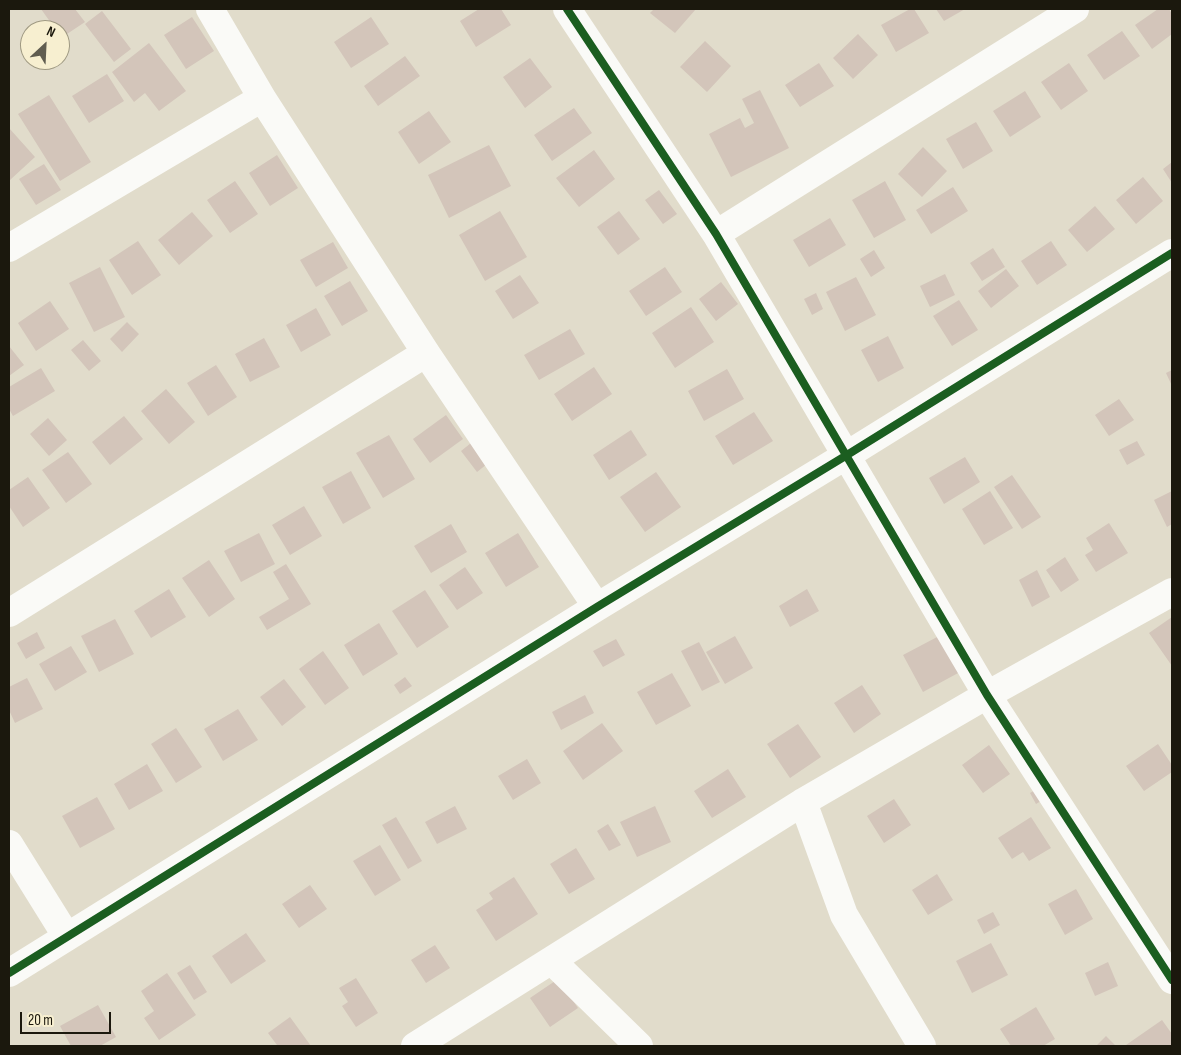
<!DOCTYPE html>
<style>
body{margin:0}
#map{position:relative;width:1181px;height:1055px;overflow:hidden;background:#e1dccb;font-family:"Sofia Sans Condensed",sans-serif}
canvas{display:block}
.frame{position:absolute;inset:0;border:10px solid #1b180d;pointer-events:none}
.north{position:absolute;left:20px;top:20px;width:50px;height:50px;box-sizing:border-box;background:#f7efd0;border:1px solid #9f9982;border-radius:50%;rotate:25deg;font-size:14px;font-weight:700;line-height:20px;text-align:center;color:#1b180d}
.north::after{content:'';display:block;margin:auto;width:18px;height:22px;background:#605d50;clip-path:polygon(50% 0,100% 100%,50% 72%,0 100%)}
.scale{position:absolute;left:20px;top:1012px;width:91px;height:22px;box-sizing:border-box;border:2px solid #1b180d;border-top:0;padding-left:6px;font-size:15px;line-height:18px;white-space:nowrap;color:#1b180d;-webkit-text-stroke:4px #f7efd0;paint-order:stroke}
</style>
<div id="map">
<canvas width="1181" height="1055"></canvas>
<div class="frame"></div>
<div class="north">N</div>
<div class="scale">20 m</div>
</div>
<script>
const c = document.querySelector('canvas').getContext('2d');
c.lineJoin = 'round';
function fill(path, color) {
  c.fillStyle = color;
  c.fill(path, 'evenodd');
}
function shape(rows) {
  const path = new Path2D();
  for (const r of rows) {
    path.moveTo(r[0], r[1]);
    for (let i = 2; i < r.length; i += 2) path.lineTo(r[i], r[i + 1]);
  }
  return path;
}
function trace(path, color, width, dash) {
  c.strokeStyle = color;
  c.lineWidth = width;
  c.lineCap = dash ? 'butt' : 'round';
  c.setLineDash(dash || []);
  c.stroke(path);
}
fill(shape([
 [41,9,75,9,85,22,61,38,60,30,56,30],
 [479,9,501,9,511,25,476,47,460,21],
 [654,9,696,9,675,33,650,13],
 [910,9,914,9,929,33,896,52,881,25],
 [936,9,965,9,944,21],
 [1158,9,1169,9,1172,14,1172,34,1152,49,1135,25],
 [102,11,131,49,114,62,85,24],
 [192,17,214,51,186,69,164,35],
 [371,17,389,44,351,68,334,42],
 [1122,31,1140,56,1104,80,1087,55],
 [858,34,878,55,853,79,833,58],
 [705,41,731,66,707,92,680,67],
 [149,43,186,91,159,111,145,93,134,102,112,72],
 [405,56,420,76,378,106,364,86],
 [530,58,552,87,525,108,503,77],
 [819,63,834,86,800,107,785,85],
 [1069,63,1088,91,1061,110,1041,82],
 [107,74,124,101,89,123,72,96],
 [760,90,789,148,731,177,709,134,740,118,745,128,754,123,742,99],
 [1025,91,1041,117,1010,137,993,111],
 [49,95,91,162,60,181,18,114],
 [574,108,592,133,552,161,534,135],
 [429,111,451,142,419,164,398,132],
 [976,122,993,151,963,169,946,139],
 [9,128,35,157,10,180,9,178],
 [489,145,511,186,449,218,428,175],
 [923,147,947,171,922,197,898,174],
 [594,150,615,179,579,207,556,178],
 [277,155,298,188,270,206,249,173],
 [1172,162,1172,183,1163,169],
 [44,164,61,190,36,205,19,179],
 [1143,177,1163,201,1136,224,1116,200],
 [235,181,258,214,230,233,207,200],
 [885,181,906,220,874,238,852,200],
 [953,187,968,211,931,234,916,210],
 [659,190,677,214,663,224,645,200],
 [1095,206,1115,229,1087,252,1068,230],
 [500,211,527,257,485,281,459,235],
 [619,211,640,239,618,255,597,227],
 [192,212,213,236,179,265,158,240],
 [830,218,846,245,809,267,793,240],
 [138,241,161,275,132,295,109,260],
 [1051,241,1067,265,1037,285,1021,261],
 [333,242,348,268,316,287,300,260],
 [993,248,1005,267,982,281,970,263],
 [874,250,885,268,871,277,860,259],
 [100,267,125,317,94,332,69,283],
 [665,267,682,292,646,316,629,291],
 [1006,269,1019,286,991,308,978,291],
 [945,274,955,295,930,307,920,286],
 [520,275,539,303,513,319,495,291],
 [856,277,876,315,845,331,826,292],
 [350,281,368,311,342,326,324,296],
 [721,282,738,304,716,321,699,299],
 [816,293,823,309,812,315,804,299],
 [959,300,978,330,952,346,933,316],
 [50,301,69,329,36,351,18,323],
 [691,307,714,342,675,368,652,333],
 [316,308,331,335,301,352,286,325],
 [127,322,139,334,122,352,110,339],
 [570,329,585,354,539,380,524,355],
 [888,336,904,368,878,382,861,350],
 [264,338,280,367,250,382,235,354],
 [83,340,101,361,89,371,71,350],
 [9,346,24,365,9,376],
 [216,365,237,397,208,416,187,383],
 [594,367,612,394,572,421,554,394],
 [41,368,55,391,13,416,9,409,9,387],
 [727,369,744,399,704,421,688,391],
 [1172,370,1172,386,1166,373],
 [166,389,195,422,169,444,141,411],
 [1119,399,1134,420,1109,436,1095,415],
 [754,412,773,441,733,465,715,436],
 [446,415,463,439,430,463,413,439],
 [124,416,143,439,110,465,92,442],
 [48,418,67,440,49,456,30,434],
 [631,430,647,455,609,480,593,455],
 [389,435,415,479,383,498,356,453],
 [476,439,492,460,477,472,461,451],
 [1137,441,1145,455,1127,465,1119,450],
 [68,452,92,484,66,503,42,470],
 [965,457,980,482,944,504,929,478],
 [351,471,371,508,343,524,322,487],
 [656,472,681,507,645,532,620,497],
 [1012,475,1041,517,1022,529,994,487],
 [28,477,50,508,23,527,9,506,9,490],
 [990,491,1013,528,984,545,962,509],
 [1172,491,1172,524,1167,527,1154,500],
 [304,506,322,536,290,555,272,525],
 [1109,523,1128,553,1096,572,1085,555,1093,550,1086,538],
 [451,524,467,552,431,573,414,546],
 [259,533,275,564,241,582,224,551],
 [518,533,539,567,506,587,485,553],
 [1065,557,1079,580,1061,592,1046,570],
 [209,560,235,599,209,617,182,578],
 [286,564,311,604,267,630,259,617,289,599,273,572],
 [465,567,483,593,457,610,439,585],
 [1037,570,1050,597,1032,607,1019,580],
 [169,589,186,617,151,638,134,611],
 [807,589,819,611,790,627,779,606],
 [425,590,449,627,417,648,392,611],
 [1172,617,1172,666,1149,633],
 [115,619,134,654,99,672,81,636],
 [379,623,398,654,363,676,344,645],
 [37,632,45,648,26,659,17,643],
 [735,636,753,668,725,684,706,652],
 [939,636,960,672,923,692,903,655],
 [616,639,625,655,603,667,593,651],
 [699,642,720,682,702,691,681,651],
 [71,646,87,672,55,691,39,664],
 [323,651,349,688,325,705,299,669],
 [672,673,691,706,656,725,637,692],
 [405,677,412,686,400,694,394,685],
 [27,678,43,709,15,723,9,710,9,687],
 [284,679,306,707,282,726,260,697],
 [862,685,881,714,854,733,834,703],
 [585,695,594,713,561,730,552,712],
 [238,709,258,740,223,761,204,729],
 [602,723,623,751,583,780,563,751],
 [798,724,821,757,790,778,767,744],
 [176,728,202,767,176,783,151,744],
 [1158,744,1172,765,1172,772,1144,791,1126,766],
 [989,745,1010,774,983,793,962,765],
 [527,759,541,783,513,800,498,776],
 [147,764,163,791,129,810,114,784],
 [728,769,746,797,712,818,694,791],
 [1039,788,1046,798,1036,804,1030,793],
 [97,797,115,829,80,848,62,816],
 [894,799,911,825,884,843,867,816],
 [455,806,467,829,437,844,425,822],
 [655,806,671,842,637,857,620,822],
 [396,817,422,861,408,869,382,825],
 [1031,817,1051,848,1029,861,1023,852,1012,859,998,838],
 [608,824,621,845,609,851,597,831],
 [380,845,401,880,375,896,353,861],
 [576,848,595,879,569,894,550,864],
 [937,874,953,900,928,915,912,890],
 [514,877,538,914,496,941,476,910,493,899,489,893],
 [310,885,327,909,299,928,282,904],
 [1076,889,1093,919,1065,935,1048,904],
 [993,912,1000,925,984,934,977,920],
 [246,933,266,961,231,984,212,956],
 [991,943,1008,975,972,993,956,961],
 [435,945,450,968,426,983,411,960],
 [1108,962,1118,986,1095,996,1085,973],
 [190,965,207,992,194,1000,177,973],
 [167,973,196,1015,159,1040,144,1018,154,1011,141,991],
 [356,978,378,1013,356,1027,342,1006,348,1002,339,988],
 [558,979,578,1008,550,1027,530,998],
 [98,1005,116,1037,100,1046,71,1046,60,1026],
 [1036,1007,1055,1039,1043,1046,1011,1046,1000,1029],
 [290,1017,311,1046,275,1046,277,1045,268,1033],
 [1162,1020,1172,1034,1172,1046,1127,1046,1126,1045],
 [1106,1036,1116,1046,1096,1046]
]), '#d3c5ba');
trace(shape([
 [210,9,262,98,426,353,597,607],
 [567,9,716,234,987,695,1172,980],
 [716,234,1075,9],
 [9,248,262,98],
 [9,613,426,353],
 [803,802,844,915,922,1046],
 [9,844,67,937],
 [552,961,639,1046],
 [9,973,597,607,847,455,1172,253],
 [415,1046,803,802,987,695,1172,592]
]), '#fafaf7', 28);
trace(shape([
 [567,9,716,234,987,695,1172,980],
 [9,973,597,607,847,455,1172,253]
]), '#1b5e20', 8);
</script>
